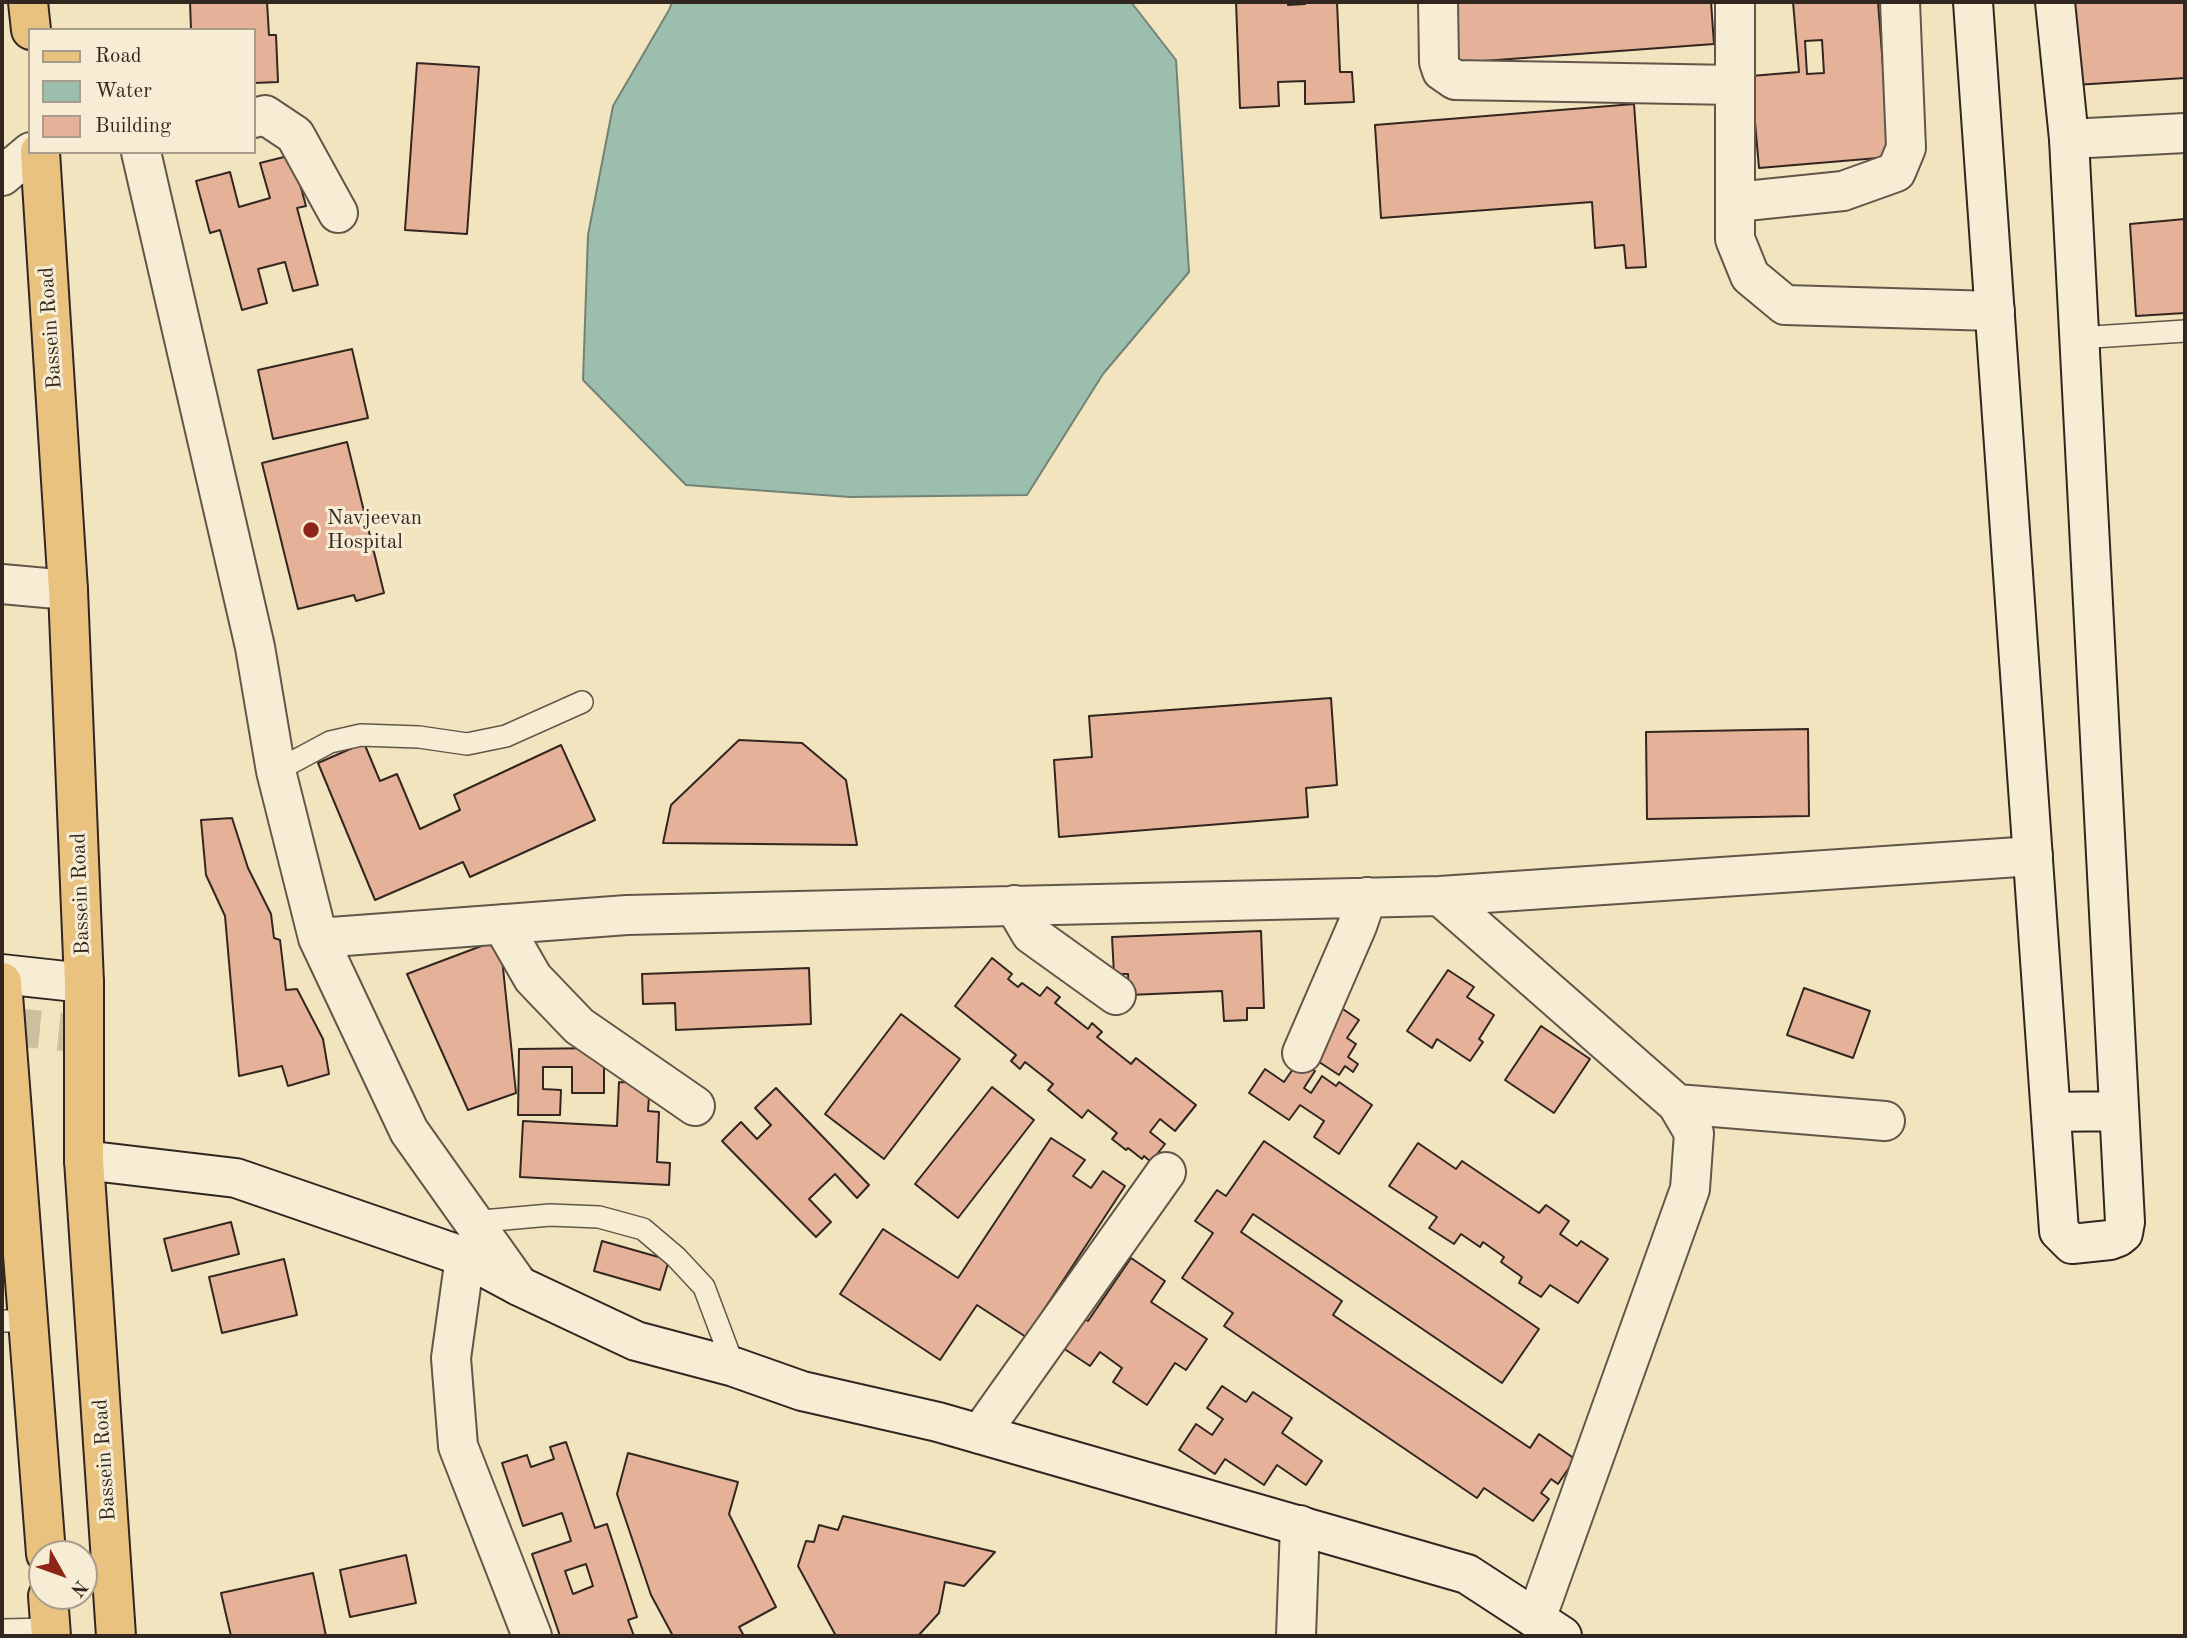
<!DOCTYPE html>
<style>
body{margin:0}
#map{position:relative;width:2187px;height:1638px;overflow:hidden;background:#f2e4bf;font-family:"Old Standard TT",serif}
canvas{display:block}
.frame{position:absolute;inset:0;border:4px solid #322620;pointer-events:none}
.legend{position:absolute;left:28px;top:28px;width:228px;height:126px;box-sizing:border-box;background:#f7edd5;border:2px solid #a89d8d;margin:0;padding:9px 12px;list-style:none;font-size:21px;color:#322620}
.legend li{display:flex;align-items:center;gap:14px;height:35px}
.legend b{width:35px;border:2px solid #a89d8d}
.north{position:absolute;left:28px;top:1540px;width:70px;height:70px;box-sizing:border-box;background:#f7edd5;border:2px solid #a89d8d;border-radius:50%;rotate:130deg;font-size:19px;font-weight:700;line-height:28px;text-align:center;color:#322620}
.north::after{content:'';display:block;margin:auto;width:24px;height:32px;background:#8f2418;clip-path:polygon(50% 0,100% 100%,50% 72%,0 100%)}
</style>
<div id="map">
<canvas width="2187" height="1638"></canvas>
<div class="frame"></div>
<ul class="legend">
<li><b style="height:9px;background:#e9c280"></b>Road</li>
<li><b style="height:19px;background:#9cbfad"></b>Water</li>
<li><b style="height:19px;background:#e6b199"></b>Building</li>
</ul>
<div class="north">N</div>
</div>
<script>
const c = document.querySelector('canvas').getContext('2d');
c.lineJoin = 'round';
function fill(path, color) {
  c.fillStyle = color;
  c.fill(path, 'evenodd');
}
function shape(rows) {
  const path = new Path2D();
  for (const r of rows) {
    path.moveTo(r[0], r[1]);
    for (let i = 2; i < r.length; i += 2) path.lineTo(r[i], r[i + 1]);
  }
  return path;
}
function trace(path, color, width, dash) {
  c.strokeStyle = color;
  c.lineWidth = width;
  c.lineCap = dash ? 'butt' : 'round';
  c.setLineDash(dash || []);
  c.stroke(path);
}
function write(font, color, halo, rows, align = 'center') {
  c.font = font + ' "Old Standard TT",serif';
  c.lineWidth = 6;
  c.setLineDash([]);
  c.textBaseline = 'middle';
  c.strokeStyle = halo;
  c.fillStyle = color;
  for (const [text, x, y, turn = 0] of rows) {
    c.save();
    c.translate(x, y);
    c.rotate((+turn || 0) * Math.PI / 180);
    c.textAlign = isNaN(turn) ? turn : align;
    if (halo) c.strokeText(text, 0, 0);
    c.fillText(text, 0, 0);
    c.restore();
  }
}
const water = shape([
 [672,2,1131,2,1176,60,1189,272,1103,374,1027,495,850,497,686,485,583,380,588,235,613,106,669,10,672,2]
]);
fill(water, '#9cbfad');
trace(water, '#728275', 2);
const building = shape([
 [190,2,267,2,269,35,276,35,278,82,254,83,254,30,191,30,190,2],
 [1236,2,1288,2,1288,5,1305,4,1305,2,1337,2,1340,72,1352,72,1354,102,1305,104,1305,81,1278,82,1279,106,1240,108,1236,2],
 [1454,2,1711,2,1714,44,1456,63,1454,2],
 [1793,2,1878,2,1890,157,1759,168,1751,76,1799,72,1793,2],
 [1822,40,1824,73,1807,74,1805,41,1822,40],
 [2069,2,2185,2,2185,78,2075,85,2069,2],
 [417,63,479,67,467,234,405,230,417,63],
 [1634,104,1646,267,1626,268,1624,245,1595,248,1592,202,1381,218,1375,125,1634,104],
 [292,155,306,206,297,208,318,285,293,291,285,262,258,269,267,303,242,310,220,230,210,233,196,181,230,172,239,207,270,198,260,163,292,155],
 [2185,219,2185,313,2136,316,2130,224,2185,219],
 [352,349,368,418,273,439,258,370,352,349],
 [347,442,384,593,356,601,354,595,298,609,262,463,347,442],
 [1331,698,1337,785,1306,788,1308,817,1059,837,1054,760,1092,757,1089,716,1331,698],
 [1808,729,1809,816,1647,819,1646,732,1808,729],
 [739,740,802,743,846,780,857,845,663,843,671,805,739,740],
 [364,743,380,781,397,774,420,829,460,810,454,795,561,745,595,820,470,877,463,862,375,900,318,763,364,743],
 [232,818,248,868,271,914,274,938,280,940,286,990,297,989,323,1039,329,1074,288,1086,282,1066,239,1076,225,916,206,875,201,820,232,818],
 [1261,931,1264,1008,1247,1008,1247,1020,1224,1021,1222,991,1129,995,1128,974,1114,974,1112,937,1261,931],
 [500,939,516,1093,468,1110,407,974,500,939],
 [992,958,1012,974,1008,979,1018,987,1022,983,1040,996,1047,987,1060,997,1055,1003,1088,1029,1092,1023,1102,1032,1097,1037,1131,1064,1136,1058,1196,1105,1175,1131,1160,1119,1150,1132,1165,1144,1151,1162,1144,1156,1142,1159,1128,1148,1126,1150,1112,1139,1117,1133,1088,1110,1082,1118,1048,1090,1053,1084,1025,1062,1020,1069,1011,1061,1016,1055,955,1006,992,958],
 [809,968,811,1024,676,1030,675,1003,643,1004,642,974,809,968],
 [1448,970,1474,987,1467,997,1494,1015,1479,1039,1483,1042,1470,1061,1437,1039,1432,1048,1407,1031,1448,970],
 [1804,988,1870,1011,1853,1058,1787,1035,1804,988],
 [1337,1005,1359,1020,1347,1038,1356,1044,1348,1057,1358,1064,1353,1072,1345,1066,1339,1075,1313,1058,1308,1067,1315,1071,1304,1088,1311,1093,1322,1076,1336,1086,1339,1082,1372,1105,1339,1154,1314,1137,1324,1121,1300,1105,1289,1120,1249,1093,1265,1069,1284,1082,1337,1005],
 [901,1014,960,1059,884,1159,825,1114,901,1014],
 [1541,1026,1590,1059,1554,1113,1505,1080,1541,1026],
 [604,1048,604,1093,572,1093,572,1067,543,1067,543,1089,561,1090,560,1115,518,1115,519,1049,604,1048],
 [619,1082,650,1083,648,1111,659,1112,657,1162,670,1163,669,1185,520,1177,523,1121,617,1126,619,1082],
 [992,1087,1034,1120,958,1218,915,1184,992,1087],
 [776,1088,869,1185,857,1198,835,1174,809,1199,831,1222,816,1237,722,1141,741,1122,757,1139,771,1125,755,1108,776,1088],
 [1051,1138,1085,1160,1073,1176,1091,1188,1103,1171,1125,1186,1026,1337,977,1305,940,1360,840,1294,883,1229,958,1278,1051,1138],
 [1264,1141,1539,1329,1502,1383,1253,1214,1241,1232,1342,1301,1333,1315,1530,1448,1539,1434,1575,1459,1558,1484,1551,1479,1541,1493,1549,1499,1533,1521,1484,1488,1477,1498,1224,1326,1233,1313,1182,1278,1213,1233,1195,1221,1217,1190,1226,1196,1264,1141],
 [1418,1143,1456,1169,1462,1161,1539,1213,1546,1205,1569,1221,1560,1234,1577,1246,1581,1241,1608,1259,1578,1303,1550,1285,1541,1297,1519,1283,1522,1277,1501,1262,1504,1257,1483,1242,1480,1247,1461,1234,1454,1244,1429,1228,1437,1217,1389,1186,1418,1143],
 [231,1222,239,1254,172,1271,164,1239,231,1222],
 [602,1241,669,1260,660,1290,594,1271,602,1241],
 [1131,1258,1165,1281,1151,1302,1207,1339,1186,1370,1175,1363,1147,1405,1113,1382,1122,1368,1100,1352,1090,1366,1057,1344,1077,1314,1088,1321,1131,1258],
 [284,1259,297,1315,222,1333,209,1277,284,1259],
 [1222,1386,1246,1402,1253,1392,1292,1418,1282,1433,1322,1461,1306,1485,1277,1465,1264,1485,1225,1459,1215,1474,1179,1450,1196,1424,1212,1435,1223,1419,1207,1408,1222,1386],
 [566,1442,595,1528,607,1524,637,1617,628,1620,634,1636,560,1636,532,1554,571,1541,562,1513,523,1526,502,1463,527,1455,531,1467,554,1459,550,1447,566,1442],
 [586,1564,593,1586,573,1594,565,1571,586,1564],
 [628,1453,738,1482,729,1514,776,1607,739,1627,744,1636,673,1636,651,1595,617,1494,628,1453],
 [843,1516,995,1552,964,1586,945,1582,939,1613,918,1636,836,1636,798,1566,806,1541,814,1542,819,1525,838,1530,843,1516],
 [406,1555,416,1603,350,1617,340,1570,406,1555],
 [313,1573,326,1636,231,1636,221,1593,313,1573]
]);
fill(building, '#e6b199');
trace(building, '#322620', 2);
trace(shape([
 [2,1026,84,1034]
]), '#ccbe9f', 38, [38, 19]);
const lane = shape([
 [2078,338,2185,331],
 [276,771,330,742,361,735,419,737,467,744,506,736,582,702],
 [471,1222,550,1215,599,1217,643,1229,676,1257,704,1287,734,1367],
 [2,1321,28,1321],
 [2,1630,51,1629]
]);
const street = shape([
 [1438,2,1439,62,1442,71,1455,80,1735,85,1735,239,1750,276,1785,305,1995,311],
 [1735,2,1735,85],
 [254,118,265,115,295,135,338,213],
 [2069,139,2185,133],
 [141,152,255,647,276,771,318,938,409,1131,519,1286],
 [2,176,31,152],
 [1736,202,1843,191,1896,172,1906,148,1900,2],
 [2,584,68,590],
 [1440,896,1677,1104,1694,1133,1690,1189,1536,1619],
 [1014,905,1031,934,1116,995],
 [502,924,533,978,579,1026,695,1106],
 [318,938,627,915,1440,896,2033,856],
 [1302,1053,1357,926,1367,897],
 [1677,1104,1885,1121],
 [465,1257,451,1358,458,1446,532,1636],
 [980,1434,1166,1172],
 [1296,1636,1300,1525]
]);
const secondary = shape([
 [1973,2,2059,1231,2072,1244,2110,1240,2118,1237,2123,1233,2125,1222,2069,139,2055,2],
 [2,974,84,983],
 [2051,1112,2119,1111],
 [84,1160,236,1178,465,1257,519,1286,636,1341,734,1367,802,1391,938,1422,1467,1574,1562,1636]
]);
const primary = shape([
 [28,2,31,30],
 [40,152,68,590,84,983,84,1160,116,1636],
 [2,982,46,1554],
 [48,1596,51,1636]
]);
trace(lane, '#625648', 24);
trace(street, '#625648', 42);
trace(secondary, '#322620', 42);
trace(primary, '#322620', 42);
trace(lane, '#f7edd5', 21);
trace(street, '#f7edd5', 38);
trace(secondary, '#f7edd5', 38);
trace(primary, '#e9c280', 38);
for (const [x, y, r, color] of [
 [311,530,9,"#8f2418"]
]) {
  const dot = new Path2D();
  dot.arc(x, y, r, 0, 2 * Math.PI);
  c.fillStyle = color;
  c.fill(dot);
  trace(dot, '#f7edd5', 2.5);
}
write('21px', '#322620', '#f7edd5', [
 ["Bassein Road",51,328,-94],
 ["Bassein Road",81,894,-92],
 ["Bassein Road",105,1460,-94]
]);
write('21px', '#322620', '#f7edd5', [
 ["Navjeevan",327,518],
 ["Hospital",327,542]
], 'left');
</script>
